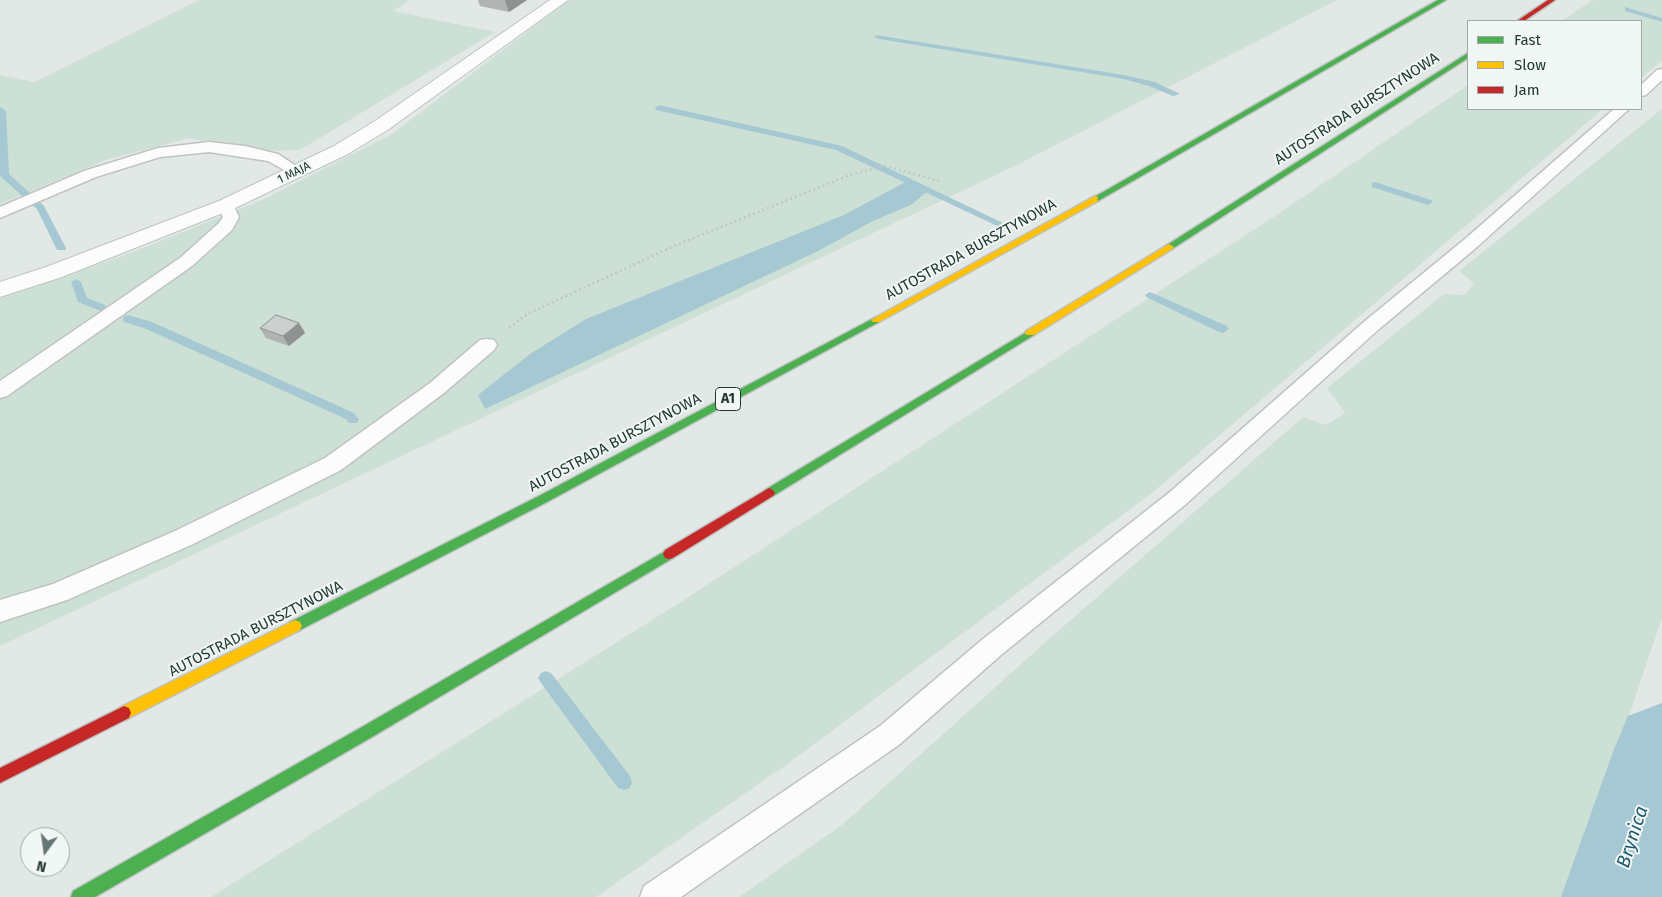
<!DOCTYPE html>
<style>
body{margin:0}
#map{position:relative;width:1662px;height:897px;overflow:hidden;background:#e2e8e6;font-family:"Fira Sans",sans-serif}
canvas{display:block}
.legend{position:absolute;left:1467px;top:20px;width:175px;height:90px;box-sizing:border-box;background:#f1f7f4;border:1px solid #9eaba8;margin:0;padding:6px 9px;list-style:none;font-size:15px;color:#223936}
.legend li{display:flex;align-items:center;gap:10px;height:25px}
.legend b{width:25px;border:1px solid #9eaba8}
.north{position:absolute;left:20px;top:827px;width:50px;height:50px;box-sizing:border-box;background:#f1f7f4;border:1px solid #9eaba8;border-radius:50%;rotate:194deg;font-size:14px;font-weight:700;line-height:20px;text-align:center;color:#223936}
.north::after{content:'';display:block;margin:auto;width:18px;height:22px;background:#657674;clip-path:polygon(50% 0,100% 100%,50% 72%,0 100%)}
</style>
<div id="map">
<canvas width="1662" height="897"></canvas>
<ul class="legend">
<li><b style="height:6px;background:#4caf50"></b>Fast</li>
<li><b style="height:6px;background:#ffc107"></b>Slow</li>
<li><b style="height:6px;background:#c62828"></b>Jam</li>
</ul>
<div class="north">N</div>
</div>
<script>
const c = document.querySelector('canvas').getContext('2d');
c.lineJoin = 'round';
function fill(path, color) {
  c.fillStyle = color;
  c.fill(path, 'evenodd');
}
function shape(rows) {
  const path = new Path2D();
  for (const r of rows) {
    path.moveTo(r[0], r[1]);
    for (let i = 2; i < r.length; i += 2) path.lineTo(r[i], r[i + 1]);
  }
  return path;
}
function trace(path, color, width, dash) {
  c.strokeStyle = color;
  c.lineWidth = width;
  c.lineCap = dash ? 'butt' : 'round';
  c.setLineDash(dash || []);
  c.stroke(path);
}
function write(font, color, halo, rows, align = 'center') {
  c.font = font + ' "Fira Sans",sans-serif';
  c.lineWidth = 4;
  c.setLineDash([]);
  c.textBaseline = 'middle';
  c.strokeStyle = halo;
  c.fillStyle = color;
  for (const [text, x, y, turn = 0] of rows) {
    c.save();
    c.translate(x, y);
    c.rotate((+turn || 0) * Math.PI / 180);
    c.textAlign = isNaN(turn) ? turn : align;
    if (halo) c.strokeText(text, 0, 0);
    c.fillText(text, 0, 0);
    c.restore();
  }
}
fill(shape([
 [199,0,410,0,393,11,495,32,300,150,245,151,189,138,106,160,0,204,0,75,35,82],
 [569,0,1337,0,1017,165,0,646,0,298,123,256,262,200,392,134],
 [1593,0,1662,0,1662,61,1641,78,1641,21,1562,21],
 [1468,85,1468,109,1603,109,1153,492,786,765,596,897,211,897,676,605,1278,214],
 [1662,109,1662,618,1568,897,739,897,843,824,1049,639,1303,417,1326,425,1345,413,1327,388,1444,294,1465,295,1474,283,1459,271],
 [1662,854,1662,897,1649,897]
]), '#cde0d5');
fill(shape([
 [909,180,930,189,911,205,873,221,818,251,485,409,478,395,530,354,586,319,844,215]
]), '#a6c8d3');
fill(shape([
 [1625,7,1662,18,1662,22,1625,11,1625,7],
 [876,35,1124,75,1155,82,1180,94,1173,96,1149,86,1124,79,879,39,875,37,876,35],
 [659,105,842,146,1003,223,998,226,995,225,836,150,656,110,655,108,659,105],
 [0,107,6,111,9,174,44,206,66,248,65,250,57,250,56,248,37,209,0,176,0,107],
 [1375,182,1431,200,1433,202,1428,205,1372,187,1372,183,1375,182],
 [76,279,81,282,87,298,105,305,106,307,105,309,101,311,78,302,71,282,76,279],
 [1150,292,1227,326,1229,329,1223,333,1219,332,1146,297,1145,295,1150,292],
 [128,315,152,322,354,413,359,420,357,423,349,423,346,419,144,328,124,322,123,319,124,316,128,315],
 [546,671,551,673,630,776,632,782,630,788,624,790,618,788,541,683,538,678,541,673,546,671]
]), '#a6c8d3');
fill(shape([
 [1662,703,1662,897,1561,897,1614,749,1628,716,1662,703]
]), '#a6c8d3');
const lane = shape([
 [1662,69,1662,80,1646,95,1641,96,1641,85,1657,70,1662,69],
 [1614,109,1629,109,1477,247,1379,329,1186,504,1001,655,900,744,681,897,640,897,644,886,880,726,983,639,1170,492,1365,321,1465,239,1614,109],
 [209,142,245,146,278,154,305,172,303,175,297,177,268,161,209,152,160,157,96,177,0,218,0,207,84,171,158,148,209,142],
 [226,200,232,202,239,217,232,230,192,266,7,396,0,398,0,381,180,258,219,223,223,217,218,205,220,202,226,200],
 [487,339,494,340,497,345,494,350,444,393,341,470,191,545,67,600,0,622,0,600,53,584,175,531,325,458,430,383,480,340,487,339]
]);
const street = shape([
 [550,0,568,0,389,129,348,154,233,209,62,277,0,297,0,282,46,267,219,201,334,146,375,121,550,0]
]);
const fast = shape([
 [1438,0,1446,0,1098,201,1095,202,1091,199,1438,0],
 [1468,53,1468,58,1172,249,1166,249,1164,247,1468,53],
 [876,317,879,318,881,320,879,322,547,502,300,630,295,632,290,630,288,626,290,622,539,496,876,317],
 [1030,330,1034,331,1035,333,1034,335,773,496,765,496,763,493,765,490,1030,330],
 [669,549,673,550,675,554,673,558,372,737,95,897,71,897,73,891,362,727,669,549]
]);
const slow = shape([
 [1095,196,1098,197,1098,201,879,322,873,322,871,320,1095,196],
 [1169,244,1174,247,1172,249,1034,335,1026,335,1025,333,1026,331,1169,244],
 [295,620,300,622,302,626,300,630,129,718,124,720,119,718,117,713,119,708,295,620]
]);
const jam = shape([
 [1548,0,1555,0,1524,21,1517,21,1548,0],
 [769,488,773,490,775,493,773,496,673,558,669,559,665,558,663,554,665,550,769,488],
 [124,706,129,708,131,713,129,718,0,783,0,768,124,706]
]);
trace(lane, '#bfc4c3', 3);
trace(street, '#bfc4c3', 2);
trace(fast, '#bcc4c3', 3);
trace(slow, '#bcc4c3', 3);
trace(jam, '#bcc4c3', 3);
trace(shape([
 [509,328,527,314,674,246,850,175,885,166,939,181]
]), '#bfc8c6', 2.5, [2, 3]);
fill(lane, '#fbfcfb');
fill(street, '#fbfcfb');
fill(fast, '#4caf50');
fill(slow, '#ffc107');
fill(jam, '#c62828');
fill(shape([
 [478,0,527,0,509,12,480,6],
 [299,323,305,333,289,346,266,338,260,328]
]), '#afb3b2');
fill(shape([
 [505,0,527,0,509,12],
 [299,323,305,333,289,346,283,336]
]), '#8e9291');
const building = shape([
 [276,315,299,323,283,336,260,328,276,315]
]);
fill(building, '#cbd0cf');
trace(building, '#8e9291', 1);
write('12px', '#223936', '#f1f7f4', [
 ["1 MAJA",294,173,-26]
]);
for (const [x, y, w] of [
 [728,399,25]
]) {
  const box = new Path2D();
  box.roundRect(x - w / 2, y - 11.5, w, 23, 4);
  c.fillStyle = '#f1f7f4';
  c.fill(box);
  trace(box, '#223936', 1);
}
write('bold 14px', '#223936', null, [
 ["A1",728,399]
]);
write('15px', '#223936', '#f1f7f4', [
 ["AUTOSTRADA BURSZTYNOWA",1357,109,-33],
 ["AUTOSTRADA BURSZTYNOWA",971,250,-29],
 ["AUTOSTRADA BURSZTYNOWA",615,443,-28],
 ["AUTOSTRADA BURSZTYNOWA",256,629,-27]
]);
write('italic 19px', '#215a70', '#f1f7f4', [
 ["Brynica",1633,837,-72]
]);
</script>
